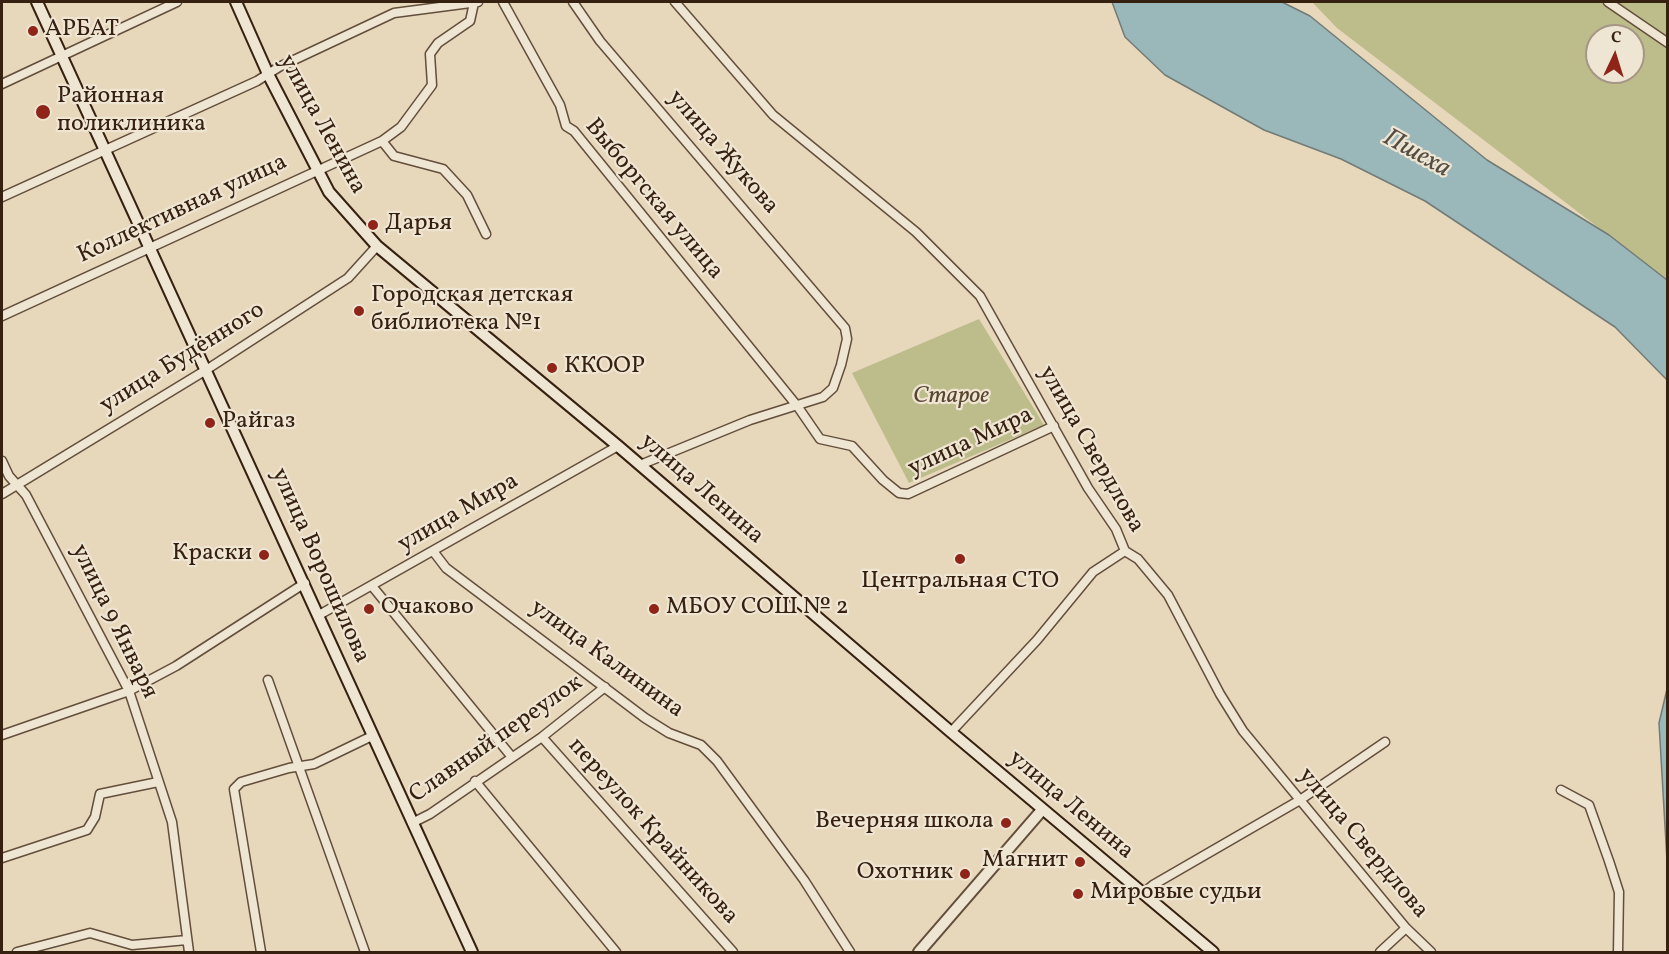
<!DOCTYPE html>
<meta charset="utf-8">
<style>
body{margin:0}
#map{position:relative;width:1669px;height:954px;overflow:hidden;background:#e7d7bb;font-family:Vollkorn,serif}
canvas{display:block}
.frame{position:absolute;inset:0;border:3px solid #362010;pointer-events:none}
.north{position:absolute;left:1585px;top:24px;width:60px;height:60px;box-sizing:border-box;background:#efe5d3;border:2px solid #a59685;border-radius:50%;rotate:4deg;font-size:16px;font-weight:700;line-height:24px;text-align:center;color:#362010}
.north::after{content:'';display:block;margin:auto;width:21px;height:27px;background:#8f2418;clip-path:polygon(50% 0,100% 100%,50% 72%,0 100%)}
</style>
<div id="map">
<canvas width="1669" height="954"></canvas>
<div class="frame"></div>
<div class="north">С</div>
</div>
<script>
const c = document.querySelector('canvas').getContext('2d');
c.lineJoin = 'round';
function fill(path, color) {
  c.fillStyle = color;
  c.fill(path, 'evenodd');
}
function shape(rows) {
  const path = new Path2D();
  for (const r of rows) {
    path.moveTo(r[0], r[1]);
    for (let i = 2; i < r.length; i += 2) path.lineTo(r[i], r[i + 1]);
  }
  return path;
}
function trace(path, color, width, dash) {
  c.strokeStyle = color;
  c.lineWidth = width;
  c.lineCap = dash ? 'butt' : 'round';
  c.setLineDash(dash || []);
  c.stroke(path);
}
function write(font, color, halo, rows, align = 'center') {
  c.font = font + ' Vollkorn,serif';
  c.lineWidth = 4.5;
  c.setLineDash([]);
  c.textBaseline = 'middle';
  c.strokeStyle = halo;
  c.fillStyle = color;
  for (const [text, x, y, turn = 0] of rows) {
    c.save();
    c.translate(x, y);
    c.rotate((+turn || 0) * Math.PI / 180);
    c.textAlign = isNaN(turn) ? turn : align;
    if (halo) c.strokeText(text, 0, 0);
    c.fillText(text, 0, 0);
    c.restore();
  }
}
fill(shape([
 [1312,2,1667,2,1667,280,1337,28],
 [1597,36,1633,36,1633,72,1597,72],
 [979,319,1044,425,909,483,852,373]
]), '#bdbc8b');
const water = shape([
 [1112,2,1282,2,1310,16,1487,160,1609,235,1667,280,1667,380,1615,327,1425,201,1341,159,1264,130,1165,75,1125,37,1112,2],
 [1667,689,1668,689,1667,861,1659,723,1667,689]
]);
fill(water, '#9ab7ba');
trace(water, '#727b76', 1.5);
const minor = shape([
 [503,2,560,105,566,126,574,131,798,407,820,439,852,446,883,480,899,493,908,494,1054,426],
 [573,2,600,41,845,328,847,339,841,365,833,388,823,397,750,420,640,465],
 [675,2,773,115,916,232,980,296,1088,488,1116,529,1125,551,1138,559,1168,595,1220,694,1243,731,1406,928,1431,952],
 [1608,2,1668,43],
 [2,84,177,2],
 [382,141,394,156,443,169,467,195,486,234],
 [2,197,257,81,279,67,394,13,478,2],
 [2,316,382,141,401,127,432,85,430,54,438,43,470,21,474,3],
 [2,461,9,476,26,495,129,691,172,822,189,952],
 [2,494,206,370,348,278,377,246],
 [433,551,446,568,645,718,669,733,701,745,717,761,804,880,850,952],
 [372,586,511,756],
 [319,615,618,446],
 [268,680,365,952],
 [951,732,1037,640,1093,572,1125,551],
 [2,735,129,691,176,666,305,583],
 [542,737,733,952],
 [475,781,616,952],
 [1561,790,1589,805,1609,861,1619,892,1618,952],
 [412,823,430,814,542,737,605,687],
 [2,858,87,830,95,817,100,794,158,782],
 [1142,894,1153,885,1300,800,1385,742],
 [17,952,90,933,132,945,187,940],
 [261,952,234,789,241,782,289,768,314,764,372,736],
 [1380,952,1406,928]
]);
const tertiary = shape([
 [919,952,1042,810]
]);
const secondary = shape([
 [37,2,472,952],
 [236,2,268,74,329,192,377,246,618,446,951,732,1213,952]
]);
trace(minor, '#624e3b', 11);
trace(tertiary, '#624e3b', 14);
trace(secondary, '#362010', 14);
trace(minor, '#efe5d3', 8);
trace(tertiary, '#efe5d3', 10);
trace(secondary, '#efe5d3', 10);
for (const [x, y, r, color] of [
 [33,31,6,"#8f2418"],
 [43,112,8,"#8f2418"],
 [373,225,6,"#8f2418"],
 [359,311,6,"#8f2418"],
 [552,368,6,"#8f2418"],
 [210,423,6,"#8f2418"],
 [264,555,6,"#8f2418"],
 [960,559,6,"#8f2418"],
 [369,609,6,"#8f2418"],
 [654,609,6,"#8f2418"],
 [1006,823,6,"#8f2418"],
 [1080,862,6,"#8f2418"],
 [965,874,6,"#8f2418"],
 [1078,894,6,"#8f2418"]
]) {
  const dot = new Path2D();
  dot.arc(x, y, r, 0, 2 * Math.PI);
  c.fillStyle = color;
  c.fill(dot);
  trace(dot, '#efe5d3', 2);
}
write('24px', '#362010', '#efe5d3', [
 ["АРБАТ",45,31],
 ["Районная",57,98],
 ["поликлиника",57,126],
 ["Дарья",385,225],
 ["Городская детская",371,297],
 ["библиотека №1",371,325],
 ["ККООР",564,368],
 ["Райгаз",222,423],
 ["Краски",252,555,"right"],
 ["Центральная СТО",960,583,"center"],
 ["Очаково",381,609],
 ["МБОУ СОШ № 2",666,609],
 ["Вечерняя школа",994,823,"right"],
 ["Магнит",1068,862,"right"],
 ["Охотник",953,874,"right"],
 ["Мировые судьи",1090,894]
], 'left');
write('24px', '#362010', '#efe5d3', [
 ["улица Ленина",321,125,61],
 ["улица Жукова",722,153,49],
 ["Выборгская улица",653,200,50],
 ["Коллективная улица",183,210,-25],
 ["улица Будённого",183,359,-32],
 ["улица Мира",971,443,-25],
 ["улица Свердлова",1090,450,60],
 ["улица Ленина",701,490,41],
 ["улица Мира",459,514,-30],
 ["улица Ворошилова",319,566,66],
 ["улица 9 Января",113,622,64],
 ["улица Калинина",606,660,36],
 ["Славный переулок",497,740,-35],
 ["улица Ленина",1070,806,40],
 ["переулок Крайникова",652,832,48],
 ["улица Свердлова",1362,844,50]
]);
write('italic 24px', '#58472f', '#efe5d3', [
 ["Старое",951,398]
]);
write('italic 26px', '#544d43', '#efe5d3', [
 ["Пшеха",1416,155,29]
]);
</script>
